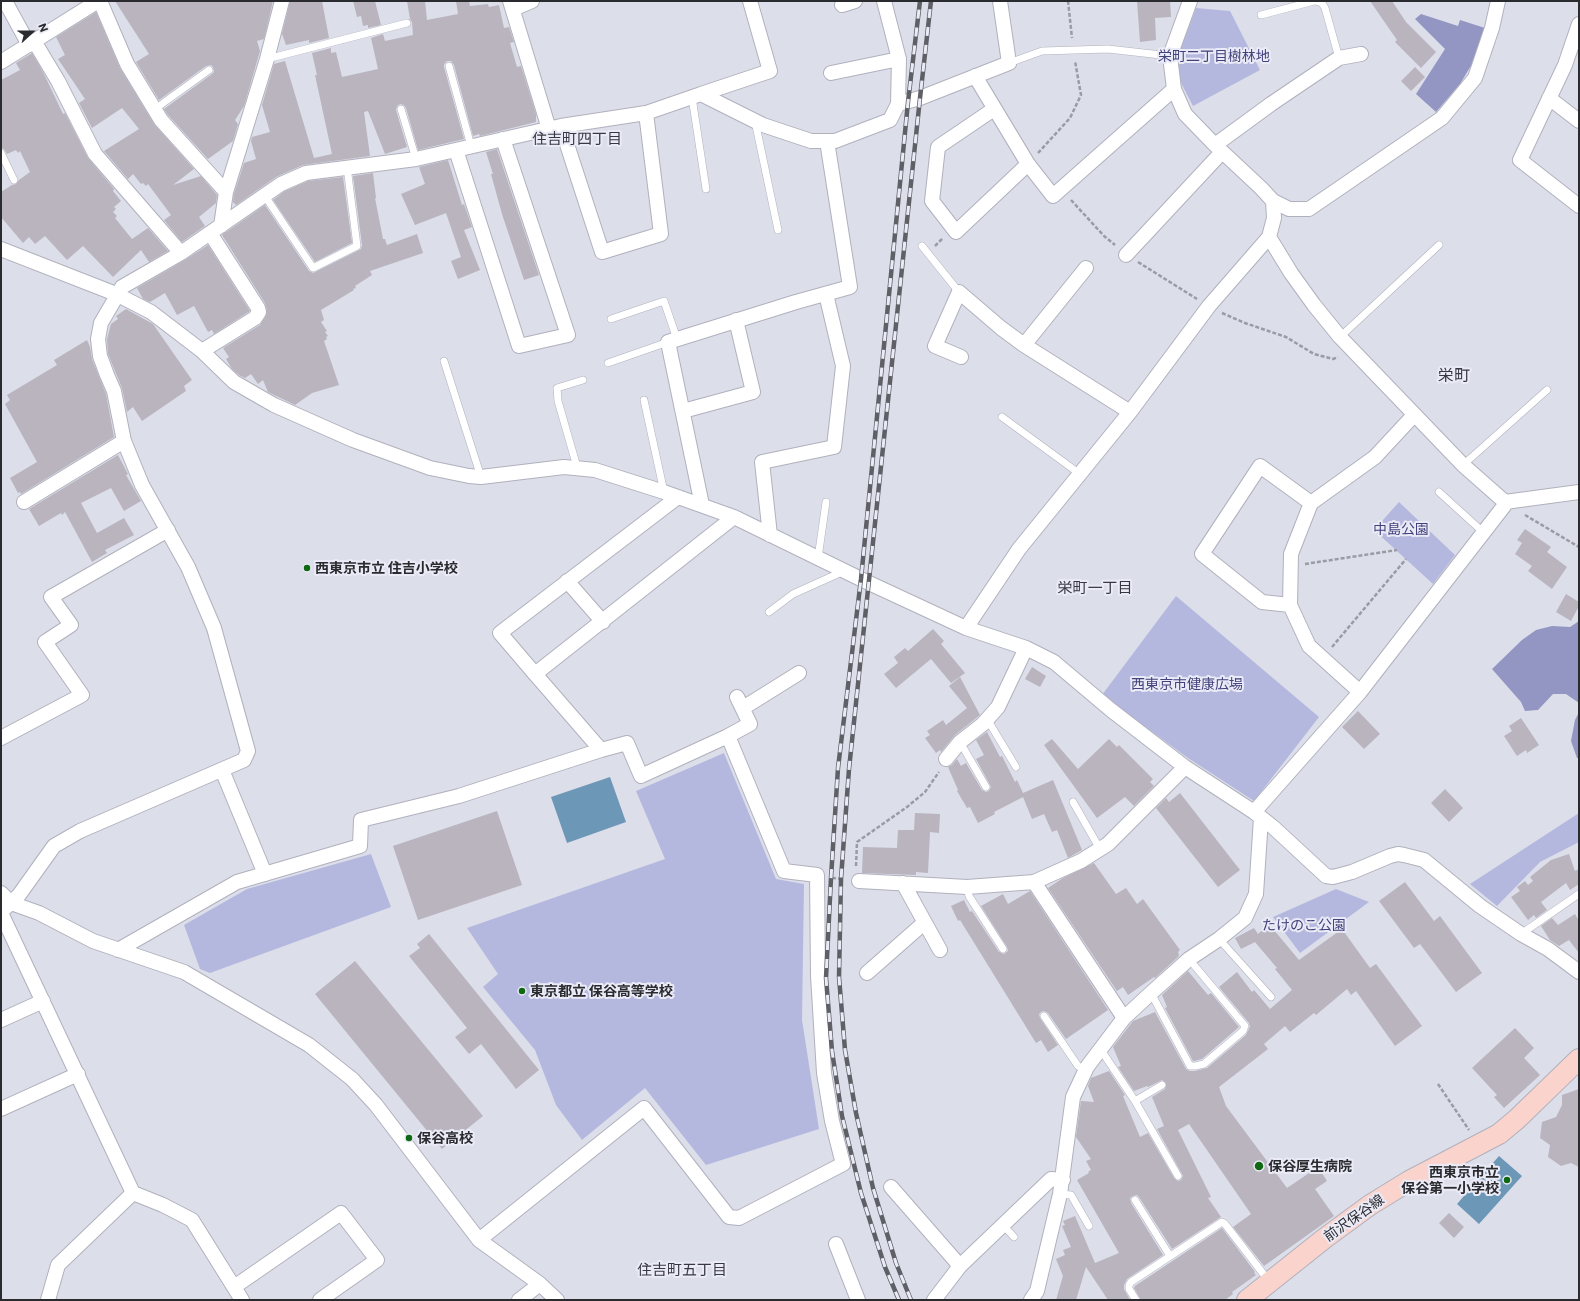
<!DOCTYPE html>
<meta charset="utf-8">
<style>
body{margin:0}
#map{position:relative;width:1580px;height:1301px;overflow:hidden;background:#dcdeea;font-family:Commissioner,sans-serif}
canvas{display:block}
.frame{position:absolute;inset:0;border:2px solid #2a2b2f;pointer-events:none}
.north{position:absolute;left:12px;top:12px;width:40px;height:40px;-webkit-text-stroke:3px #eaebf7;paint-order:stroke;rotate:69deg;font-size:11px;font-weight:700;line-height:16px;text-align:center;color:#2a2b2f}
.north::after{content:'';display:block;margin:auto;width:14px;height:18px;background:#2a2b2f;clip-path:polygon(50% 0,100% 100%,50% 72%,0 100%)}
</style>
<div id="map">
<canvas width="1580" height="1301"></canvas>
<div class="frame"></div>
<div class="north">N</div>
</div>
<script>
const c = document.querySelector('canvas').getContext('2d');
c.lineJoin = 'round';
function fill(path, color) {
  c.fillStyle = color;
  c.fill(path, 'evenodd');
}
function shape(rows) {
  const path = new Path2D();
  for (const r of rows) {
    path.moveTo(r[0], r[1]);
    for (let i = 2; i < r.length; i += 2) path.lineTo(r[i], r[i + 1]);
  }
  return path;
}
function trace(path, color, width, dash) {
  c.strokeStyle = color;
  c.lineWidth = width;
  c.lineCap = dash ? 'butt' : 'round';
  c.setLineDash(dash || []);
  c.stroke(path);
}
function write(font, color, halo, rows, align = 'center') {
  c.font = font + ' Commissioner,"Noto Sans JP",sans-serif';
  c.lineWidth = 4;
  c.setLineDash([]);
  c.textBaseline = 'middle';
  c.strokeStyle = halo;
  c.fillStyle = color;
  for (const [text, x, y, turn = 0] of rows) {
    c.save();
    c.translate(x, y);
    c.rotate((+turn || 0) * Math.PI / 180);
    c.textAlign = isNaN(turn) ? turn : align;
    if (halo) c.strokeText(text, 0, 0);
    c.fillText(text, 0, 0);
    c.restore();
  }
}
fill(shape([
 [1196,8,1230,11,1260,70,1193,106,1181,83,1177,58],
 [1399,502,1455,555,1433,584,1374,530],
 [1176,596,1319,717,1254,801,1188,758,1102,695],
 [724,753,776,879,804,884,802,1020,819,1129,706,1165,645,1088,582,1140,556,1105,535,1050,483,987,498,974,467,928,665,859,636,791],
 [1579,813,1579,842,1540,862,1497,906,1470,884],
 [371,854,391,907,210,973,200,969,184,925,247,889],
 [1336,889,1369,902,1300,953,1273,917]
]), '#b5b8de');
fill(shape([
 [1421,14,1458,26,1460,20,1485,28,1472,64,1460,84,1436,112,1416,94,1445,49,1415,19],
 [1579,621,1579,758,1577,758,1571,741,1575,720,1579,712,1579,703,1566,694,1553,694,1538,710,1525,711,1521,702,1492,669,1522,640,1536,630,1552,626,1570,627]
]), '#9396c2');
fill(shape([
 [610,777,626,822,567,843,551,797],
 [1499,1156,1522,1176,1479,1224,1457,1204]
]), '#6d97b6');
fill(shape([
 [115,1,273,1,264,39,257,41,260,51,244,106,235,120,238,124,233,141,208,159,168,115,164,109,212,74,214,72,213,67,211,65,206,66,159,100,136,62,149,54],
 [290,1,322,1,329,38,309,43,309,40,286,45,282,34],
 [353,1,375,1,381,25,368,28,368,25,363,26,361,16,357,17],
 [407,1,425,1,427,20,458,14,456,1,469,1,470,6,488,4,489,7,499,5,504,28,509,27,514,42,510,43,517,67,521,66,536,114,536,122,480,136,479,134,473,136,454,65,451,61,447,61,444,64,444,67,464,139,418,150,406,108,404,105,400,104,397,106,396,110,407,147,385,154,368,111,364,112,370,156,303,165,276,177,236,205,233,202,234,194,244,163,256,159,251,141,252,137,270,132,262,105,274,64,285,61,314,158,332,154,315,75,317,75,312,53,331,48,331,53,336,52,342,77,378,69,371,38,383,34,385,41,413,35,412,22,410,19],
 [1137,1,1170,1,1171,17,1155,18,1156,40,1140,42],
 [1370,1,1392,1,1406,22,1436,52,1421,68,1395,42,1397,40],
 [96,12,120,68,154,124,194,169,173,185,201,176,217,195,216,203,199,217,205,226,182,242,164,220,171,215,148,184,146,186,143,183,141,184,133,174,128,179,104,151,139,129,122,108,92,128,79,103,85,99,58,59,65,55,56,37],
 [32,53,43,72,63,114,65,113,88,158,114,189,113,191,121,201,114,207,116,209,113,212,117,216,115,218,132,239,148,228,168,251,149,262,141,250,113,277,83,246,67,260,45,236,35,244,29,237,23,243,1,217,1,192,12,185,16,184,19,180,30,172,20,151,18,153,16,150,7,154,4,149,1,148,1,80,20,70,16,63],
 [1415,67,1425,77,1411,91,1401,81],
 [497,149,539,275,524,280,502,214,491,174,493,174,486,152],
 [448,160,462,205,464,204,472,227,464,230,480,270,458,279,451,261,461,257,446,213,415,225,401,194,425,184,419,167],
 [373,173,376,198,375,198,383,239,385,239,387,245,417,234,423,253,370,271,372,275,355,286,356,288,353,289,354,290,321,310,324,320,321,322,327,331,325,332,328,336,326,337,327,339,324,341,339,385,312,393,295,405,268,392,263,380,258,384,251,374,245,378,239,375,232,369,226,359,229,357,223,348,260,325,266,316,267,310,265,303,222,235,265,205,309,271,313,273,361,249,362,245,353,176],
 [343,177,352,243,315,262,273,200,285,191,308,181],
 [208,245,250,311,214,334,212,330,208,332,194,306,177,315,165,293,150,302,143,299,137,288,185,260],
 [126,309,153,324,192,380,184,386,186,391,142,421,133,407,127,412,122,388,108,354,107,339,111,324,118,319,116,316],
 [87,340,90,347,92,359,106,394,114,437,21,494,20,492,18,493,10,478,37,462,5,404,10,400,7,395,57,365,54,360],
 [118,455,128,474,126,475,141,501,124,511,111,488,81,503,97,533,124,518,134,535,105,550,107,553,92,562,65,512,62,515,61,513,39,526,29,509],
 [1525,529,1551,547,1547,552,1567,567,1552,589,1528,571,1532,566,1515,554,1522,543,1517,540],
 [1566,594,1579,602,1579,606,1571,621,1556,612],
 [933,629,944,641,941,644,965,673,951,683,931,659,896,688,884,674,898,663,894,657,905,648,908,651],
 [1032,667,1046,676,1040,687,1025,679],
 [960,677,980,715,955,735,941,752,940,750,936,753,925,738,930,735,927,731,943,720,946,725,967,708,949,686],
 [1358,711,1380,734,1364,749,1342,727],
 [1521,718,1539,745,1527,753,1526,750,1517,756,1504,736,1512,731,1509,726],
 [987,732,1000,757,1002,756,1015,782,1017,780,1023,793,1053,780,1082,850,1068,858,1057,830,1052,832,1044,814,1032,819,1023,797,994,812,995,814,978,823,970,807,967,808,957,791,958,790,948,767,952,765,957,759,961,766,966,763,982,790,986,792,989,791,991,787,990,785,976,759,984,755,976,740],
 [1052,739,1078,769,1109,739,1117,747,1119,745,1153,779,1150,782,1154,786,1134,806,1125,797,1097,818,1044,745],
 [1445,789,1463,808,1449,822,1431,803],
 [1180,793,1240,870,1218,887,1156,808,1166,798,1169,802],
 [497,811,522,885,418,920,393,846],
 [915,813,940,814,939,833,930,832,928,873,916,872,916,875,862,873,863,847,897,848,898,830,914,830],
 [1569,854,1575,871,1579,869,1579,884,1570,890,1566,883,1541,902,1547,910,1536,918,1534,915,1528,920,1511,897,1520,891,1517,887,1525,881,1528,885,1533,881,1530,877,1551,860],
 [1094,863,1116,894,1126,888,1137,904,1143,899,1180,950,1178,952,1179,955,1178,957,1155,978,1154,977,1128,995,1123,987,1117,991,1048,888,1063,878],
 [1405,882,1434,921,1440,916,1482,973,1456,992,1420,944,1414,948,1379,901],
 [1030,891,1108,1010,1066,1039,1048,1013,1044,1011,1041,1012,1039,1014,1040,1018,1058,1045,1048,1052,1041,1040,1036,1043,960,920,958,921,951,906,964,900,970,912,972,911,999,952,1004,954,1008,951,1007,947,981,906,1003,894,1008,904],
 [1575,914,1579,921,1579,953,1569,940,1559,946,1550,940,1541,926,1552,918,1558,925],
 [1269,924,1299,960,1342,929,1370,968,1376,964,1422,1026,1395,1046,1356,991,1351,995,1347,989,1316,1015,1314,1013,1290,1032,1285,1026,1264,1044,1268,1049,1219,1087,1226,1106,1287,1188,1318,1167,1327,1181,1315,1189,1334,1216,1264,1266,1233,1227,1251,1214,1189,1124,1178,1130,1211,1197,1208,1198,1221,1217,1172,1249,1139,1197,1137,1195,1133,1196,1130,1198,1131,1203,1163,1255,1127,1279,1124,1285,1124,1289,1130,1300,1108,1300,1086,1267,1076,1300,1056,1300,1063,1276,1056,1259,1065,1255,1063,1250,1071,1247,1062,1226,1065,1225,1063,1221,1075,1216,1095,1263,1119,1253,1077,1180,1089,1173,1088,1172,1091,1170,1086,1161,1091,1159,1076,1137,1081,1101,1094,1102,1088,1086,1091,1078,1109,1071,1125,1095,1123,1096,1140,1137,1148,1133,1174,1178,1178,1181,1181,1180,1183,1176,1182,1174,1157,1129,1164,1126,1152,1097,1165,1089,1166,1083,1162,1080,1148,1087,1147,1086,1134,1091,1118,1067,1121,1066,1113,1047,1133,1021,1155,1012,1186,1069,1190,1071,1195,1071,1207,1068,1246,1035,1250,1027,1249,1023,1219,987,1237,972,1252,992,1254,990,1270,1009,1292,990,1275,969,1277,968,1255,942,1241,949,1235,938,1254,928,1258,934],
 [429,934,539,1070,516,1089,481,1044,469,1054,455,1037,467,1028,409,956,420,948,417,944],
 [355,961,483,1116,442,1149,315,994],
 [1188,971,1208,995,1211,993,1239,1027,1202,1059,1194,1061,1193,1061,1165,1008,1167,1007,1162,995],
 [1515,1028,1534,1048,1524,1058,1540,1075,1504,1108,1494,1097,1497,1095,1472,1068],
 [1579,1089,1579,1167,1571,1163,1561,1166,1548,1157,1550,1145,1540,1138,1542,1122,1556,1117,1562,1105,1562,1095],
 [1449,1213,1464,1227,1454,1238,1439,1223],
 [1222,1228,1255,1272,1254,1273,1256,1275,1232,1292,1233,1294,1225,1300,1141,1300,1134,1288,1135,1286]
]), '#b9b4be');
const service = shape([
 [1315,1,1322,3,1325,8,1339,58],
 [1261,15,1314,1],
 [267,59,407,23],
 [1009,63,1042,51,1108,49,1170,56],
 [449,66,471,146],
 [692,97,706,189],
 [155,109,209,70],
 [401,109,416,159],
 [755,121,778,230],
 [1,153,14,180],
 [265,196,313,268,357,246,347,167],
 [922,246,959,292],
 [611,319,664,301,677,339],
 [1340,337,1439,245],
 [444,361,481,477],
 [608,363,668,342],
 [644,400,664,492],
 [1002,417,1080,474],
 [1463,465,1547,390],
 [577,467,558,401,557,388,583,380],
 [1439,492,1483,532],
 [818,558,826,502],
 [769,612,793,594,844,571],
 [987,719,1016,767],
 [960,742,986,787],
 [1073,802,1100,849],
 [967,887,969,896,1003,949],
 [1521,934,1579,894],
 [1219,939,1271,997],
 [1151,993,1190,1066,1195,1066,1204,1064,1243,1031,1245,1026,1189,959],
 [1044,1016,1078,1066,1085,1070],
 [1101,1050,1135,1101,1178,1176],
 [1135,1101,1162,1085],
 [1060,1194,1071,1195,1089,1226],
 [1135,1200,1170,1256],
 [1003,1225,1014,1237],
 [1136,1300,1129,1289,1129,1285,1131,1282,1222,1222,1225,1224,1268,1280]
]);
const minor = shape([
 [5,1,29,45],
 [100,1,127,64,161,120,226,192],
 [510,1,549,129],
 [884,1,899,59,898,104],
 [1190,1,1170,56,1174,89,1185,114,1215,145,1261,188,1273,201,1274,218,1269,237,1291,273,1314,305,1340,337,1463,465,1505,502],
 [842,5,855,1],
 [513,9,532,1],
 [1579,24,1565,65,1520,160,1579,206],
 [34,41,58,81,95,154,181,253],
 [1,62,98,1],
 [831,73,899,59],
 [975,76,1028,164,1053,196,1174,89],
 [701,94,770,71,750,1],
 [1549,98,1579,121],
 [994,109,938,147,932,201,956,232,1028,164],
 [561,126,602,252,661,234,646,113],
 [1215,145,1271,104,1339,58,1361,54],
 [456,150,519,346,568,335,503,139],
 [1273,201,1289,209,1309,209,1442,118,1475,78,1492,28,1498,1],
 [221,226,226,192,267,59,282,1],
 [1,249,116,294,151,312,202,351,234,382,274,405,353,440,430,468,469,476,481,477,564,467,595,470,664,492,734,517,869,583,966,628,1026,648,1054,662,1111,710,1185,767,1254,812,1273,827,1326,876,1333,877,1352,872,1390,856,1398,854,1404,855,1424,860,1480,906,1521,934,1548,949,1579,972],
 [1126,255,1222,152],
 [1086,268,1024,345,1130,412],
 [202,351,255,318,259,312,258,308,210,233],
 [961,357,935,346,959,292,1001,328,1024,345],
 [683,411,753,392,736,320],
 [678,497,500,633,535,674,734,517],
 [24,502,124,441],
 [702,505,668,342,796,302,850,287,827,141],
 [770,535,762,462,834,447,843,366,826,294],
 [567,581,603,622],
 [1290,605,1262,602,1202,554,1260,466,1311,503],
 [966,628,1019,549,1130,412,1209,306,1269,237],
 [535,674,601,750],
 [1360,692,1309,646,1290,605,1291,554,1311,503,1375,457,1414,415],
 [743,708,799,673],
 [728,736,750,724,737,697],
 [1,738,82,695,45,642,71,625,51,597,168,530],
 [946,759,960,742,983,724,998,707,1026,648],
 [222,770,265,874],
 [1254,812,1360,692,1504,506,1505,502,1579,492],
 [859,881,967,887,1034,882,1081,861,1108,844,1185,767],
 [1034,882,1124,1018],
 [903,883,940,950],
 [1,893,11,903,39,913,93,941,184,972,309,1045,352,1079,376,1105,479,1240,540,1284,557,1300],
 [1,912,19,895,54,846,80,831,244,760,248,751,214,628,188,567,142,485,124,441,114,391,107,375,100,356,98,339,101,323,122,287,181,253,281,184,306,173,416,159,561,126,646,113,701,94,763,125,811,141,835,141,890,120,898,104,920,98,1009,63,1000,1],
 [1,913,133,1193,58,1265,48,1300],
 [118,950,237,882,360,846,361,820,459,796,601,750,627,743,641,776,728,736,784,871,817,875,818,976,824,1073,832,1121,843,1164,739,1218,729,1217,644,1108,479,1240],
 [867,973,924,923],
 [1,1020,43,1001],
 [1,1109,78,1074],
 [891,1187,960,1266],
 [133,1193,163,1205,192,1220,242,1300],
 [836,1244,858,1300],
 [234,1287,341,1213,377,1260,320,1300],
 [519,1300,540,1284],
 [934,1300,960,1266,1051,1179,1063,1180],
 [1031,1300,1037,1291,1060,1194,1073,1097,1087,1067,1124,1018,1151,993,1189,959,1219,939,1245,918,1256,894,1261,818]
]);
const secondary = shape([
 [1247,1300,1325,1238,1370,1205,1409,1181,1499,1134,1517,1119,1579,1059]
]);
trace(service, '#b0b1bd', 8);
trace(minor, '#b0b1bd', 16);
trace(secondary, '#b0b1bd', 22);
trace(shape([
 [1068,1,1072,38],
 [1038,153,1070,118,1081,95,1075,61],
 [1071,200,1104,236,1115,245],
 [935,246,943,238],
 [1138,262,1197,299],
 [1222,313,1245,323,1286,337,1314,354,1333,359,1338,357],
 [1525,515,1579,547],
 [1305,564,1397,550],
 [1332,647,1406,559],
 [856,866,857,842,907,807,925,792,939,772],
 [832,878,844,879],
 [1438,1084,1469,1130]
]), '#9a9ba4', 2.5, [4, 2]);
trace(service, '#fff', 7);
trace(minor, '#fff', 14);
trace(secondary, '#fad3cc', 20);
const rail = shape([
 [899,1300,885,1267,861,1193,842,1116,832,1051,826,978,831,878,838,768,861,579,908,102,920,1],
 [911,1300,896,1263,873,1188,856,1113,845,1050,839,977,841,879,849,769,920,98,931,1]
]);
trace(rail, '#5f6066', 4.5);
trace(rail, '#eaebf7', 3, [9]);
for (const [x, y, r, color] of [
 [307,568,4,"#0f6912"],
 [522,991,4,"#0f6912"],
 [409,1138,4,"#0f6912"],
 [1259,1166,5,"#0f6912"],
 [1507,1180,4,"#0f6912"]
]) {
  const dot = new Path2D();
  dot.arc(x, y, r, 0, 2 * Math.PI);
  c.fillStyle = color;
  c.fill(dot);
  trace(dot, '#eaebf7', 1.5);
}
write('14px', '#42427c', '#eaebf7', [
 ["栄町二丁目樹林地",1214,56],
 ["中島公園",1401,529],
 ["西東京市健康広場",1187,684],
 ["たけのこ公園",1304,925]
]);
write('bold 14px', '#2a2b2f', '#eaebf7', [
 ["西東京市立 住吉小学校",315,568],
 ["東京都立 保谷高等学校",530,991],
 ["保谷高校",417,1138],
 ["保谷厚生病院",1268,1166],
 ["西東京市立",1499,1172,"right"],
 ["保谷第一小学校",1499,1188,"right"]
], 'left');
write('14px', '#2a2b2f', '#eaebf7', [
 ["前沢保谷線",1354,1218,-35]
]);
write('15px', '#373841', '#eaebf7', [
 ["住吉町四丁目",577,139],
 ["栄町一丁目",1095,588],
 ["住吉町五丁目",682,1270]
]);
write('16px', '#373841', '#eaebf7', [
 ["栄町",1454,376]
]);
</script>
